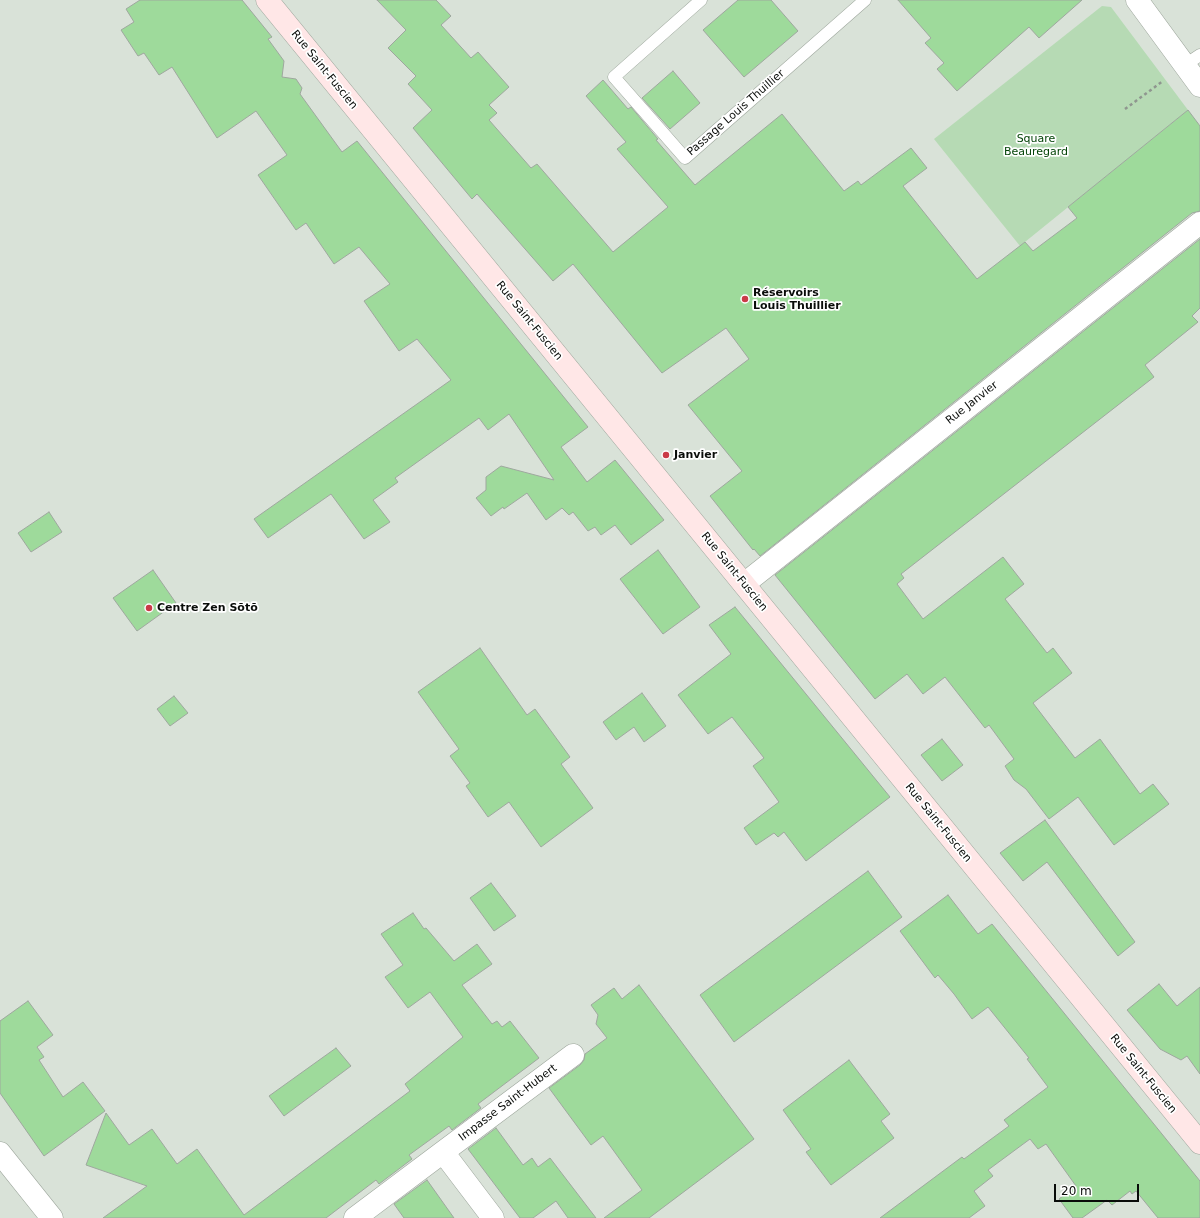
<!DOCTYPE html>
<meta charset="utf-8">
<style>
body{margin:0}
#map{position:relative;width:1200px;height:1218px;overflow:hidden;background:#d9e2d8;font-family:"DejaVu Sans",sans-serif}
canvas{display:block}
.scale{position:absolute;left:1054px;top:1184px;width:85px;height:18px;box-sizing:border-box;border:2px solid #090c09;border-top:0;padding-left:5px;font-size:12px;line-height:14px;white-space:nowrap;color:#090c09;-webkit-text-stroke:3px #fff;paint-order:stroke}
</style>
<div id="map">
<canvas width="1200" height="1218"></canvas>
<div class="scale">20 m</div>
</div>
<script>
const c = document.querySelector('canvas').getContext('2d');
c.lineJoin = 'round';
function fill(path, color) {
  c.fillStyle = color;
  c.fill(path, 'evenodd');
}
function shape(rows) {
  const path = new Path2D();
  for (const r of rows) {
    path.moveTo(r[0], r[1]);
    for (let i = 2; i < r.length; i += 2) path.lineTo(r[i], r[i + 1]);
  }
  return path;
}
function trace(path, color, width, dash) {
  c.strokeStyle = color;
  c.lineWidth = width;
  c.lineCap = dash ? 'butt' : 'round';
  c.setLineDash(dash || []);
  c.stroke(path);
}
function write(font, color, halo, rows, align = 'center') {
  c.font = font + ' "DejaVu Sans",sans-serif';
  c.lineWidth = 3.5;
  c.setLineDash([]);
  c.textBaseline = 'middle';
  c.strokeStyle = halo;
  c.fillStyle = color;
  for (const [text, x, y, turn = 0] of rows) {
    c.save();
    c.translate(x, y);
    c.rotate((+turn || 0) * Math.PI / 180);
    c.textAlign = isNaN(turn) ? turn : align;
    if (halo) c.strokeText(text, 0, 0);
    c.fillText(text, 0, 0);
    c.restore();
  }
}
fill(shape([
 [1102,6,1111,7,1188,110,1020,246,934,139]
]), '#b6dab4');
const building = shape([
 [140,0,242,0,272,37,268,39,284,61,282,77,296,79,302,88,300,94,342,152,357,141,588,427,561,447,587,482,615,460,664,520,631,545,615,525,601,535,595,527,588,531,573,512,569,515,562,508,546,520,527,493,504,509,503,507,491,516,476,498,486,490,486,477,501,466,554,480,509,414,488,430,479,418,395,478,398,482,373,500,390,522,364,539,331,494,268,538,254,519,451,380,417,339,399,351,364,301,390,284,359,247,334,264,306,223,296,230,258,175,287,155,256,111,217,138,172,67,159,75,144,53,138,56,121,30,134,22,126,9,140,0],
 [377,0,436,0,451,16,441,25,471,58,478,52,509,87,489,105,497,113,489,120,531,168,537,164,613,252,668,207,617,149,626,142,586,96,603,80,628,109,631,107,658,139,656,140,695,185,782,114,844,191,858,181,861,185,911,148,927,168,903,186,977,279,1025,242,1033,251,1077,218,1068,207,1188,110,1200,126,1200,211,1192,213,760,556,754,549,753,550,710,496,742,471,688,405,749,359,726,328,662,373,573,264,553,281,477,194,472,199,413,128,432,110,408,84,416,76,388,48,406,30,377,0],
 [738,0,771,0,798,31,744,77,703,30,738,0],
 [898,0,1082,0,1039,38,1029,27,957,91,937,69,944,63,925,43,931,38,898,0],
 [673,71,700,103,670,129,642,98,673,71],
 [1200,239,1200,308,1192,316,1198,322,1145,365,1154,377,901,574,904,578,897,584,923,619,1003,557,1024,584,1005,599,1047,653,1053,648,1072,673,1033,703,1075,758,1100,739,1140,794,1153,784,1169,804,1114,845,1078,797,1049,819,1026,789,1014,780,1005,766,1014,759,989,725,985,728,945,677,923,694,907,674,875,699,775,575,1200,239],
 [49,512,62,532,31,552,18,533,49,512],
 [658,550,700,607,663,634,620,579,658,550],
 [153,570,176,603,137,631,113,598,153,570],
 [735,607,890,797,806,861,784,832,778,837,774,833,756,845,744,828,779,802,753,766,764,758,732,717,708,734,678,695,731,654,709,625,735,607],
 [480,648,527,715,535,709,570,757,561,764,593,808,541,847,509,802,488,817,466,786,470,783,450,756,459,749,418,692,480,648],
 [642,693,666,726,644,742,634,727,616,740,603,722,642,693],
 [174,696,188,713,170,726,157,709,174,696],
 [942,739,963,765,942,781,921,755,942,739],
 [1045,820,1135,942,1118,956,1047,862,1023,881,1000,853,1045,820],
 [868,871,902,917,734,1042,700,995,868,871],
 [491,883,516,916,494,931,470,898,491,883],
 [948,895,978,934,992,924,1200,1181,1200,1218,1158,1218,1136,1191,1132,1194,1130,1191,1112,1205,1107,1200,1082,1218,1073,1218,1059,1199,1076,1186,1046,1144,1038,1149,1030,1139,988,1170,993,1176,974,1191,985,1206,969,1218,880,1218,962,1157,964,1159,1009,1126,1004,1120,1048,1087,1027,1059,1029,1058,988,1007,972,1019,954,994,938,975,935,978,900,931,948,895],
 [413,913,424,929,426,928,454,961,477,944,492,964,462,985,492,1024,497,1021,502,1027,510,1021,539,1058,478,1104,481,1108,452,1130,449,1126,409,1155,412,1159,379,1184,376,1180,326,1218,103,1218,147,1186,86,1165,106,1113,129,1145,152,1129,177,1164,197,1149,244,1215,410,1091,405,1084,463,1037,430,992,408,1008,385,977,403,965,381,934,413,913],
 [1159,984,1177,1006,1200,987,1200,1074,1187,1056,1181,1060,1160,1049,1127,1010,1159,984],
 [639,985,754,1139,649,1218,604,1218,642,1190,603,1136,591,1145,549,1088,580,1065,584,1060,585,1054,607,1038,596,1024,598,1015,591,1005,614,988,622,999,639,985],
 [28,1001,53,1035,37,1047,44,1057,39,1060,63,1097,83,1082,105,1111,44,1156,0,1093,0,1021,28,1001],
 [336,1048,351,1066,284,1116,269,1096,336,1048],
 [849,1060,890,1114,881,1121,894,1138,831,1185,806,1152,811,1149,783,1110,849,1060],
 [496,1128,523,1165,532,1158,538,1167,550,1158,596,1218,568,1218,556,1201,533,1218,520,1218,468,1149,496,1128],
 [427,1180,454,1218,404,1218,394,1204,427,1180]
]);
fill(building, '#9eda9b');
trace(building, '#9ea79e', 1);
const lane = shape([
 [701,0,614,77,685,158,865,0],
 [1185,65,1200,55]
]);
const street = shape([
 [1137,0,1200,86],
 [744,584,1200,223],
 [443,1152,573,1055],
 [0,1153,52,1218],
 [355,1218,443,1152,493,1218]
]);
const secondary = shape([
 [267,0,1200,1143]
]);
trace(lane, '#9da69c', 13);
trace(street, '#9da69c', 23);
trace(secondary, '#9da69c', 23);
trace(shape([
 [1125,109,1163,81]
]), '#8f968f', 2.5, [3, 3]);
trace(lane, '#fff', 12);
trace(street, '#fff', 22);
trace(secondary, '#ffe7e7', 22);
for (const [x, y, r, color] of [
 [745,299,4,"#ca3a47"],
 [666,455,4,"#ca3a47"],
 [149,608,4,"#ca3a47"]
]) {
  const dot = new Path2D();
  dot.arc(x, y, r, 0, 2 * Math.PI);
  c.fillStyle = color;
  c.fill(dot);
  trace(dot, '#fff', 1.5);
}
write('11px', '#090c09', '#fff', [
 ["Rue Saint-Fuscien",324,70,51],
 ["Passage Louis Thuillier",736,113,-41],
 ["Rue Saint-Fuscien",529,321,51],
 ["Rue Janvier",972,403,-38],
 ["Rue Saint-Fuscien",734,572,51],
 ["Rue Saint-Fuscien",938,823,51],
 ["Rue Saint-Fuscien",1143,1074,51],
 ["Impasse Saint-Hubert",508,1103,-37]
]);
write('11px', '#034407', '#fff', [
 ["Square",1036,139],
 ["Beauregard",1036,152]
]);
write('bold 11px', '#090c09', '#fff', [
 ["Réservoirs",753,293],
 ["Louis Thuillier",753,306],
 ["Janvier",674,455],
 ["Centre Zen Sōtō",157,608]
], 'left');
</script>
